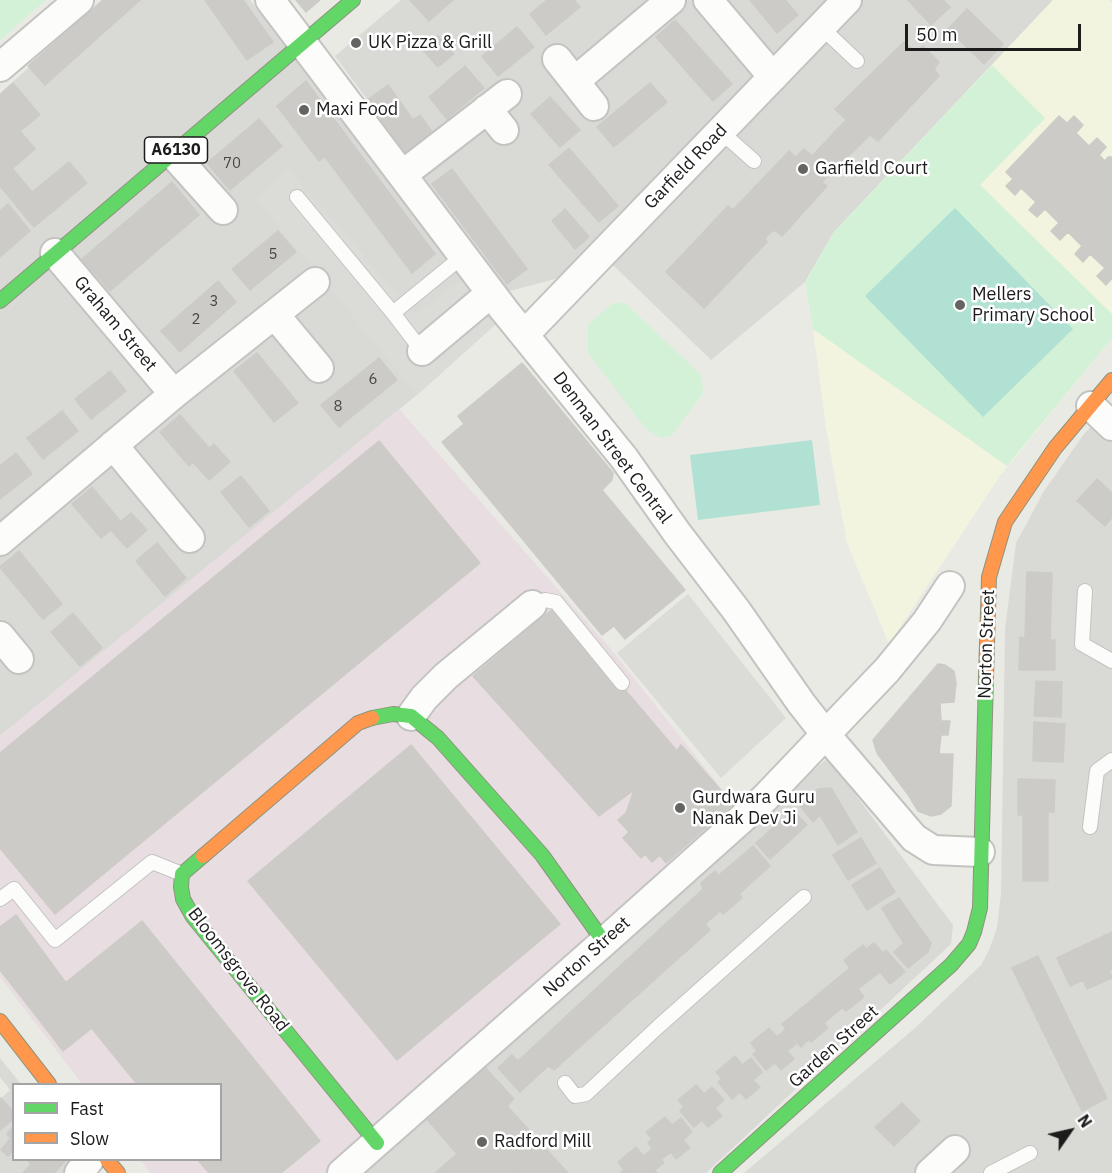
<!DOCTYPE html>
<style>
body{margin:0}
#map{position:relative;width:1112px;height:1173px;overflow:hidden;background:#eaeae5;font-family:"IBM Plex Sans",sans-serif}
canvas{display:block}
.legend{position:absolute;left:12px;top:1083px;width:210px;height:78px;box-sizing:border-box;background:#fff;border:2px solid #a4a4a4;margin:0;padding:8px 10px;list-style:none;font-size:18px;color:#1c1c1c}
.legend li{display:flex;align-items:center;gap:12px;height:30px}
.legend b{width:30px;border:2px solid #a4a4a4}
.north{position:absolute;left:1040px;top:1101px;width:60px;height:60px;-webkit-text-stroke:4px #fff;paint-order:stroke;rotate:56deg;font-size:16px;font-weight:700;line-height:24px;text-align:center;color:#1c1c1c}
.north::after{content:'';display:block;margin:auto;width:21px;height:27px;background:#1c1c1c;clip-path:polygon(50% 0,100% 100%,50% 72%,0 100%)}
.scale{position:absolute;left:905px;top:24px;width:176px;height:27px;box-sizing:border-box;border:3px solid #1c1c1c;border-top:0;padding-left:8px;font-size:18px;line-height:21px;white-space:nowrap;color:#1c1c1c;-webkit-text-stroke:4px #fff;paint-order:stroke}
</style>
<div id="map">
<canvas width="1112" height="1173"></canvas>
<ul class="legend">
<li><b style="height:8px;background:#63d668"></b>Fast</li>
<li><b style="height:8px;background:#ff974d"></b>Slow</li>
</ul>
<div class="north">N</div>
<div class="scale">50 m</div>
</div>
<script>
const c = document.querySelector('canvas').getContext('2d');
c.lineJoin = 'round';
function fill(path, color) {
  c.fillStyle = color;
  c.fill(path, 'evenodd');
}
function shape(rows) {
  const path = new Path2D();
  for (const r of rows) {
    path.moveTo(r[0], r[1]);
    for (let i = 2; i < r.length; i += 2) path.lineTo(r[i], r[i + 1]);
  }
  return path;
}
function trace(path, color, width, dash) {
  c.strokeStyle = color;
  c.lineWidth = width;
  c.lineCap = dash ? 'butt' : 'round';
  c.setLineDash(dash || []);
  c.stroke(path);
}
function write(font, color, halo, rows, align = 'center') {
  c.font = font + ' "IBM Plex Sans",sans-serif';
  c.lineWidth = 5;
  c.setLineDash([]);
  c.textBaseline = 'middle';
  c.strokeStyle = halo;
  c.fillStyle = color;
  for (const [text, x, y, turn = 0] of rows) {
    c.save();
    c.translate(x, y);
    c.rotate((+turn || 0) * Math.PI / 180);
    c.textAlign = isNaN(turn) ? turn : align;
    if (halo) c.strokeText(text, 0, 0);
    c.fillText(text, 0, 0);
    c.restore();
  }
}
fill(shape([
 [106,0,250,0,496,324,417,395,0,736,0,93],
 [401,0,1053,0,834,232,805,282,711,360,612,264,506,292,409,156,335,56],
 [1112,404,1112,1173,744,1173,915,1028,981,965,989,950,997,928,1001,893,1005,629,1016,543,1044,491,1084,434],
 [828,758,953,925,951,944,706,1173,346,1173,478,1053],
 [0,1058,21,1084,14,1084,14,1160,82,1160,93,1173,0,1173,0,1099,10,1090,0,1077]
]), '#d9d9d6');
fill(shape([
 [399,409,610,648,740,812,330,1173,150,1173,140,1160,220,1160,220,1084,82,1084,0,977,0,736]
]), '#e8dee2');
fill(shape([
 [1053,0,1108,0,1112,3,1112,338,1000,476,889,644,847,543,826,428,813,329,805,282,834,232]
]), '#f2f4df');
fill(shape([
 [0,0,46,0,0,40],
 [992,65,1045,118,980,185,1112,314,1112,338,1007,466,813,329,805,282,834,232],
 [613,303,625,303,701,375,703,393,672,435,661,438,646,429,588,353,588,324]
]), '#d2f1d7');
fill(shape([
 [955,208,1073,329,983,417,865,296],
 [812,440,820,505,698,520,690,455]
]), '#b1e1d3');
fill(shape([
 [288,169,416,314,462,279,496,324,417,395,255,198],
 [688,594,786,718,721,778,617,653]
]), '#dbdbd8');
const building = shape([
 [103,0,140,0,45,85,28,66,103,0],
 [205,0,243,0,273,42,247,60,205,0],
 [296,0,320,0,306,12,296,0],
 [410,0,453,0,429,21,410,0],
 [547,0,574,0,580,7,546,35,530,14,547,0],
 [750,0,785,0,798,15,777,33,750,0],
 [908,0,943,0,950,7,931,25,908,0],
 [967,9,1003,44,984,64,948,29,967,9],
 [675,20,732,84,713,101,656,37,675,20],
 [517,27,534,47,498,76,482,56,517,27],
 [438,36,454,54,438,67,422,49,438,36],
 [904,42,916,52,923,46,939,62,934,69,939,76,878,141,870,135,822,182,827,186,782,236,774,230,765,238,767,242,704,308,666,272,728,206,733,210,789,151,796,157,804,149,812,156,846,120,835,109,904,42],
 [465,66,484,88,447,119,429,97,465,66],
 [306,81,348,138,319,161,277,106,306,81],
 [13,83,40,115,20,131,35,149,13,168,6,161,0,166,0,95,13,83],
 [650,83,667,102,614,147,597,127,650,83],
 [388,85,413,120,420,115,433,133,406,153,367,100,388,85],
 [550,97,580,130,560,147,531,114,550,97],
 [1059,116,1067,123,1074,116,1083,125,1076,133,1089,146,1097,138,1106,147,1099,155,1105,161,1108,157,1112,157,1112,278,1106,285,1097,276,1105,268,1090,254,1083,262,1075,254,1082,246,1068,232,1060,240,1051,231,1059,223,1045,209,1037,217,1029,210,1036,202,1021,188,1015,195,1006,186,1013,179,1006,172,1059,116],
 [259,119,282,146,230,190,207,163,259,119],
 [348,138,435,254,412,273,325,157,348,138],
 [569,148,618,206,599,222,549,165,569,148],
 [6,161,32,192,69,162,87,183,34,227,0,186,0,166,6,161],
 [452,169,527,269,507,284,432,184,452,169],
 [172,182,199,215,110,291,82,259,172,182],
 [8,204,30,231,0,257,0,211,8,204],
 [565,209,589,237,575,249,552,221,565,209],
 [278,231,296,252,250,290,232,269,278,231],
 [218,281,236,302,180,352,161,331,218,281],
 [257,353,298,403,274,422,234,371,257,353],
 [379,358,397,380,339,427,321,405,379,358],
 [522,363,613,473,612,480,602,490,685,590,625,639,614,626,602,635,442,442,464,424,458,416,522,363],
 [110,371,126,391,91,419,75,399,110,371],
 [62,411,78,431,43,459,27,438,62,411],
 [180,415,209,448,189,466,160,432,180,415],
 [379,441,480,563,55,914,0,848,0,753,379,441],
 [214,444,230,462,209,480,193,462,214,444],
 [16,453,32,474,0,499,0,466,16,453],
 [241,476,269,511,249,527,221,492,241,476],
 [1097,479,1112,493,1112,517,1105,526,1077,501,1097,479],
 [92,487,121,522,101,538,72,504,92,487],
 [131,513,147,530,127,548,111,530,131,513],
 [157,543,186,578,165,596,136,561,157,543],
 [19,551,62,604,43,619,0,567,19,551],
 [1027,572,1052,573,1050,640,1055,640,1055,670,1019,670,1020,637,1025,638,1027,572],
 [555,607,677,751,634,790,599,816,473,676,555,607],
 [73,613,102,648,80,666,51,632,73,613],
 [938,664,945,665,954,671,956,683,954,702,940,703,941,721,950,721,948,735,941,735,939,754,953,754,951,806,941,814,931,816,918,811,909,796,877,753,873,740,938,664],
 [1036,681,1062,682,1061,717,1034,716,1036,681],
 [1034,722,1065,724,1063,762,1033,761,1034,722],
 [411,745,560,924,397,1060,248,881,411,745],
 [681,745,691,756,626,813,634,790,677,751,681,745],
 [691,756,733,804,666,863,660,855,652,862,645,854,641,858,623,838,629,832,618,820,691,756],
 [1018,779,1055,780,1054,812,1048,812,1048,881,1023,881,1023,815,1018,815,1018,779],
 [831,788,857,832,838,845,820,815,813,822,800,806,818,789,831,788],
 [793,810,807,825,770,859,756,843,793,810],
 [861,838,876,863,848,880,833,855,861,838],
 [753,846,770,866,739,894,742,898,723,914,720,911,705,924,710,930,554,1070,548,1066,520,1092,498,1068,512,1055,518,1061,703,889,701,883,715,871,718,876,753,846],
 [880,868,895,892,867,910,852,885,880,868],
 [899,898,913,918,895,930,882,908,899,898],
 [16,915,66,983,30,1008,0,970,0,927,16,915],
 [913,918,931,943,928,952,908,968,894,952,904,943,895,930,913,918],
 [142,921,320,1141,281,1173,209,1173,198,1160,220,1160,220,1084,137,1084,59,988,142,921],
 [1112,932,1112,969,1109,970,1112,978,1087,989,1083,980,1070,986,1057,958,1112,932],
 [874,943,883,953,886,950,905,972,890,984,880,972,858,989,864,997,846,1011,842,1008,824,1023,828,1028,811,1042,809,1039,801,1047,782,1024,850,968,844,960,863,945,866,949,874,943],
 [1038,956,1107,1098,1082,1111,1012,968,1038,956],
 [59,988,92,1028,63,1051,30,1008,59,988],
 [769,1028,777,1037,785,1030,796,1044,787,1051,794,1059,781,1070,775,1063,766,1070,753,1054,757,1051,751,1043,769,1028],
 [735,1056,742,1065,751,1058,762,1072,753,1080,760,1087,746,1099,740,1092,732,1099,718,1082,722,1079,716,1072,735,1056],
 [483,1065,514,1099,507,1106,568,1173,522,1173,484,1130,457,1154,425,1117,483,1065],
 [696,1085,704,1094,712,1087,724,1100,715,1108,722,1116,708,1127,702,1120,694,1127,680,1111,684,1107,678,1100,696,1085],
 [1,1098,14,1113,14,1119,0,1130,0,1099,1,1098],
 [902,1103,920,1121,894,1146,875,1127,902,1103],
 [665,1117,672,1125,681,1118,692,1132,683,1140,690,1148,676,1159,671,1152,662,1159,648,1143,652,1139,646,1132,665,1117],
 [14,1126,14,1150,8,1156,1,1150,11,1138,7,1134,14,1126],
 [484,1130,522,1173,435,1173,457,1154,484,1130],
 [636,1147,643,1156,652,1149,664,1163,655,1170,657,1173,620,1173,624,1170,618,1162,636,1147],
 [27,1160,48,1160,36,1173,23,1173,31,1164,27,1160],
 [48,1160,66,1160,54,1173,36,1173,48,1160]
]);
fill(building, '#cccbc8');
trace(building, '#cdcbc6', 1.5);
const lane = shape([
 [821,27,857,61],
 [720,131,754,161],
 [297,197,393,313,422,351],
 [393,313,463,256],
 [1085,591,1082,644,1112,661],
 [532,605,545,600,556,602,622,683],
 [1090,827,1097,771,1112,760],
 [0,899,14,889,55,940,152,862,182,874],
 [565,1083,575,1096,586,1094,659,1026,804,897],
 [991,1173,1030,1153]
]);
const street = shape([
 [270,0,504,310,624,458,677,533,736,610,801,703,826,735,914,838,933,850,980,852],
 [708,0,773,77],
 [557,59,594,106],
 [0,67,79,0],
 [575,81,671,0],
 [487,109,504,130],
 [172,153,223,210],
 [402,175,507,94],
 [55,253,174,394],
 [275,315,319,368],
 [525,334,847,0],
 [422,351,491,293],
 [1091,406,1112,426],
 [113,445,190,538],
 [0,541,174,394,315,282],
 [0,636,19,659],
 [411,716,424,698,446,676,532,605],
 [79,1173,89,1160],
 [342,1173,604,942,765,798,887,670,927,621,950,586],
 [930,1173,955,1150]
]);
const fast = shape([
 [0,301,353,0],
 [372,718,393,714,411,716,438,738,542,855,604,942],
 [203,856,182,874,181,887,183,899,193,917,377,1143],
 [720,1173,951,965,969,944,974,932,980,908,986,677]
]);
const slow = shape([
 [986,677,989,577,1005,522,1055,448,1112,380],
 [203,856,358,723,372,718],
 [0,1021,49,1084],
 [107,1160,118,1173]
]);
trace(lane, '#c3c3c1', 16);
trace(street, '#c3c3c1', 32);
trace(fast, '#8e937e', 16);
trace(slow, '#8e937e', 16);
trace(lane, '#fcfcfb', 14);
trace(street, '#fcfcfb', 28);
trace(fast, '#63d668', 14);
trace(slow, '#ff974d', 14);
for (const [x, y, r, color] of [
 [356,43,6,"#646462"],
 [304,110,6,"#646462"],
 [803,169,6,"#646462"],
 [960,305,6,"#646462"],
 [680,808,6,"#646462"],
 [482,1142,6,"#646462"]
]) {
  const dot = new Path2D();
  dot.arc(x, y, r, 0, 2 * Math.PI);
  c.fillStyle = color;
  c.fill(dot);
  trace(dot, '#fff', 2);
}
write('15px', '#484847', null, [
 ["70",232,164],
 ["5",273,255],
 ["3",214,302],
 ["2",196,320],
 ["6",373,380],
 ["8",338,407]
]);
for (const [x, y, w] of [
 [176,150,63]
]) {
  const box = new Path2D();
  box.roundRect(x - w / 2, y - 13, w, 26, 4.5);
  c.fillStyle = '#fff';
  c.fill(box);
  trace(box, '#1c1c1c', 1.5);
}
write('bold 16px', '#1c1c1c', null, [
 ["A6130",176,150]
]);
write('18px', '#1c1c1c', '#fff', [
 ["UK Pizza & Grill",368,43],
 ["Maxi Food",316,110],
 ["Garfield Court",815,169],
 ["Mellers",972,295],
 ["Primary School",972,316],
 ["Gurdwara Guru",692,798],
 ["Nanak Dev Ji",692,819],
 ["Radford Mill",494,1142]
], 'left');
write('18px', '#1c1c1c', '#fff', [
 ["Garfield Road",686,167,-46],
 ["Graham Street",115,324,50],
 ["Denman Street Central",612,448,53],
 ["Norton Street",987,644,-88],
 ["Norton Street",587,957,-42],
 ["Bloomsgrove Road",238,970,52],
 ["Garden Street",834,1047,-42]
]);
</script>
